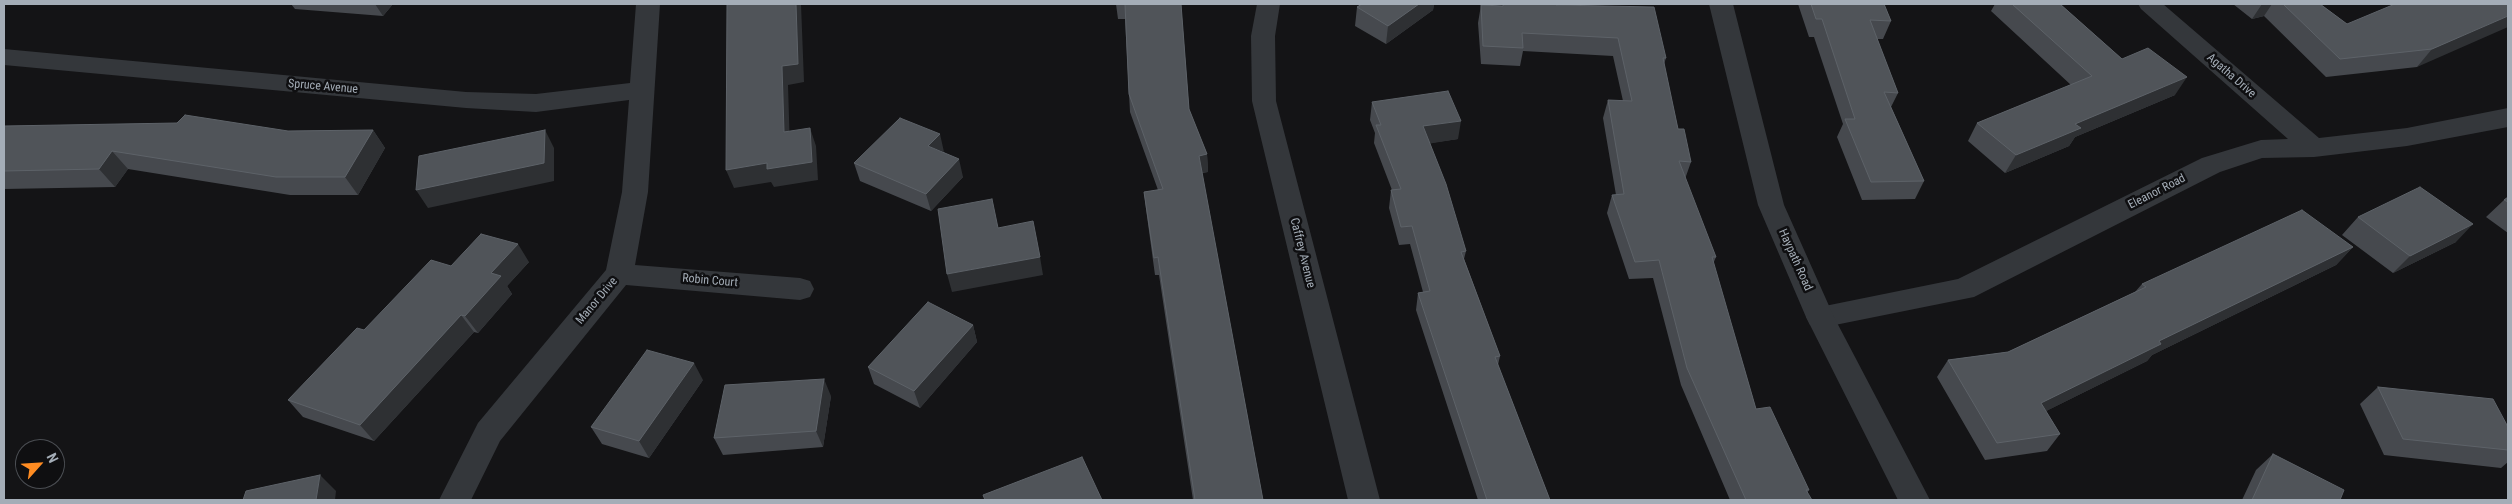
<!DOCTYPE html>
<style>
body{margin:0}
#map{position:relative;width:2512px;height:504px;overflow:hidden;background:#141416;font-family:"Roboto Condensed",sans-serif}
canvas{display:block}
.frame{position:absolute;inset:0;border:5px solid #a4adb7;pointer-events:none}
.north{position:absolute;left:15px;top:439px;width:50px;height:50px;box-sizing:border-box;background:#0f0f11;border:1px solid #4b4e53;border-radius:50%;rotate:64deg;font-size:14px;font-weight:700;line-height:20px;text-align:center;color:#a4adb7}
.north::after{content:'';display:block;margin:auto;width:18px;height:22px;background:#ff8c22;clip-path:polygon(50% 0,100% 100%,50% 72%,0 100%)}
</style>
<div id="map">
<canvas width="2512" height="504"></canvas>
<div class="frame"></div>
<div class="north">N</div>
</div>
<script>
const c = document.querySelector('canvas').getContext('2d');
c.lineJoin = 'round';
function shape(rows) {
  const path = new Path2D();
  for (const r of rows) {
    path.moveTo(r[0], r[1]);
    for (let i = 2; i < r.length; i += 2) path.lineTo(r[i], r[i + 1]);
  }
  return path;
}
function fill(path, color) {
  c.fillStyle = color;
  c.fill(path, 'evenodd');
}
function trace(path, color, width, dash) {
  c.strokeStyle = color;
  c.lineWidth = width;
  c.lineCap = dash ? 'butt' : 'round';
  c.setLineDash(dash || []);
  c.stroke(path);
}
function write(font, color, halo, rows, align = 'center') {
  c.font = font + ' "Roboto Condensed",sans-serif';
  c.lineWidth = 5;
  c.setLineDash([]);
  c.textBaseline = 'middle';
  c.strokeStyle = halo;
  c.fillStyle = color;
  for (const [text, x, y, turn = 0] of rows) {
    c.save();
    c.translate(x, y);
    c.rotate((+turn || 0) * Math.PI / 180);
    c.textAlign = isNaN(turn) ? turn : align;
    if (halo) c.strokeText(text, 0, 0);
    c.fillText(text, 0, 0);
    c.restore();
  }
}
fill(shape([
 [636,4,660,4,648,192,635,265,800,278,810,281,814,289,810,297,800,300,626,285,500,441,471,500,439,500,478,423,606,270,622,192,629,100,536,112,466,108,4,65,4,49,466,92,536,94,630,83,636,4],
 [1257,4,1280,4,1275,36,1276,101,1380,500,1348,500,1252,101,1251,36,1257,4],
 [2138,4,2163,4,2319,138,2407,128,2508,108,2508,127,2407,146,2314,157,2262,158,2220,172,1974,297,1820,328,1810,325,1806,317,1810,309,1958,279,2202,158,2261,140,2288,139,2141,9,2138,4]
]), '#34373b');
fill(shape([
 [1709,4,1733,4,1784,205,1834,317,1930,500,1898,500,1806,317,1758,205,1709,4]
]), '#34373b');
fill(shape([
 [291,4,393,4,383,16,295,9],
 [1116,4,1181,4,1189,109,1207,154,1208,172,1202,173,1263,500,1193,500,1159,275,1155,275,1146,209,1144,192,1158,190,1130,112,1129,94,1125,19,1118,19],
 [1362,4,1434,4,1433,10,1386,44,1355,26,1357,7],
 [1798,4,1884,4,1891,21,1883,39,1877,39,1898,93,1891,107,1924,181,1915,199,1862,200,1837,137,1843,124,1814,37,1809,37],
 [1995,4,2060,4,2122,59,2175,95,2075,137,2069,146,2005,173,1968,141,1977,123,2071,85,1991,11],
 [2233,4,2320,4,2347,24,2508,4,2417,67,2326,77,2264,16,2252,19],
 [1481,5,1503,6,1556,5,1666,58,1664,64,1678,129,1691,162,1685,179,1716,257,1713,264,1756,409,1809,490,1807,493,1812,500,1730,500,1681,385,1653,278,1629,279,1607,213,1612,195,1616,195,1603,118,1608,100,1623,101,1613,56,1523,51,1520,66,1481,64,1478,23],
 [1372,102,1458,139,1430,143,1466,251,1464,259,1500,356,1498,365,1550,500,1478,500,1416,310,1418,293,1423,292,1410,244,1399,245,1389,208,1391,190,1392,190,1374,143,1375,133,1370,120],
 [4,126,288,131,373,130,385,148,358,195,290,195,128,169,115,187,4,189],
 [944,152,963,177,931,211,860,181,854,163],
 [2508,197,2508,233,2486,217,2504,200],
 [2358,217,2456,242,2393,273,2342,235],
 [2353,247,2336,265,2152,355,2147,361,2046,411,2060,434,2047,451,1985,460,1937,377,1948,360,2008,352,2135,292,2142,284],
 [529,262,507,286,512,294,478,333,474,332,374,441,303,417,288,400,364,330,451,266],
 [973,325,977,342,920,408,874,384,868,367],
 [703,380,649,458,602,444,591,427],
 [2378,387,2508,427,2508,462,2501,468,2384,455,2360,404],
 [831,396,823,447,723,455,714,438],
 [2273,454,2340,500,2242,500,2256,470]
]), '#46494e');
fill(shape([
 [375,4,393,4,383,16],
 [796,4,801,4,804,82,788,85,790,150,784,132,782,66],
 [1419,4,1434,4,1433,10,1386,44,1388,26],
 [2262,4,2272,4,2264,16,2252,19],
 [2508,16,2508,27,2417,67,2432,49],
 [2187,77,2175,95,2075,137,2069,146,2005,173,2016,155,2075,124],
 [1461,121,1458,139,1421,145,1423,126],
 [810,128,816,146,818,180,774,187,771,182,734,188,726,170],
 [373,130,385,148,358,195,345,177],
 [545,130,554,148,554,181,428,208,416,190],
 [940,134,944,152,928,146],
 [112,151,128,169,115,187,99,169],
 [1207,154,1208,172,1199,173,1199,156],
 [959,159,963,177,931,211,926,194],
 [2473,224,2456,242,2393,273,2410,256],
 [518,244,529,262,507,286,512,294,478,333,465,316,491,273],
 [2353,247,2336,265,2152,355,2147,361,2028,420,2041,403,2159,341],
 [1040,257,1043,275,952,292,947,274],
 [461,315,474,332,374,441,360,425],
 [973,325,977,342,920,408,914,391],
 [694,363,703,380,649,458,639,441],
 [824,379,831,396,823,447,816,431],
 [320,475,336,491,335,500,316,500]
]), '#2e3033');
const building = shape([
 [727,4,796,4,798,64,782,66,784,132,810,128,812,162,767,169,767,163,726,170,727,4],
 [1125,4,1181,4,1189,109,1207,154,1199,156,1263,500,1195,500,1158,257,1154,258,1144,192,1163,189,1129,94,1125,4],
 [1362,4,1419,4,1388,26,1357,7,1362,4],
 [1503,4,1556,4,1556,5,1654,7,1666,58,1663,58,1678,129,1684,129,1691,162,1679,161,1716,257,1712,257,1756,409,1770,407,1809,490,1806,490,1812,500,1746,500,1687,368,1659,260,1635,262,1612,195,1624,194,1608,100,1632,101,1618,38,1522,33,1523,48,1483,46,1481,5,1503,6,1503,4],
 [1811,4,1884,4,1891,21,1870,20,1898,93,1884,92,1924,181,1871,182,1845,119,1855,119,1822,19,1816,19,1811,4],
 [2012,4,2060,4,2122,59,2148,48,2187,77,2075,124,2081,128,2016,155,1977,123,2092,76,2012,4],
 [2283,4,2320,4,2347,24,2395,4,2508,4,2508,16,2432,49,2340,59,2283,4],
 [1448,91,1461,121,1423,126,1446,184,1466,251,1461,252,1500,356,1495,357,1550,500,1487,500,1418,293,1430,291,1412,226,1401,227,1391,190,1401,189,1376,125,1381,125,1372,102,1448,91],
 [185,115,288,131,373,130,345,177,276,177,112,151,99,169,4,171,4,126,177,123,185,115],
 [900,118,940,134,928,146,959,159,926,194,854,163,900,118],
 [545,130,544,163,416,190,419,156,545,130],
 [2420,187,2473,224,2410,256,2358,217,2420,187],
 [2508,197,2508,202,2504,200,2508,197],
 [992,199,998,228,1033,221,1040,257,947,274,938,209,992,199],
 [2302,210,2353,247,2159,341,2161,344,2041,403,2060,434,1997,443,1948,360,2008,352,2146,287,2142,284,2302,210],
 [481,234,518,244,491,273,501,276,465,316,461,315,360,425,288,400,357,328,364,330,431,260,451,266,481,234],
 [928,302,973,325,914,391,868,367,928,302],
 [647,350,694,363,639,441,591,427,647,350],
 [824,379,816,431,714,438,725,385,824,379],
 [2378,387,2493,399,2508,427,2508,450,2403,439,2378,387],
 [2273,454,2344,490,2340,500,2252,500,2273,454],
 [1082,457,1102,500,985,500,983,495,1082,457],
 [320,475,316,500,243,500,246,491,320,475]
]);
fill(building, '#505459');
trace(building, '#5d6268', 1);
write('12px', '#a4adb7', '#0f0f11', [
 ["Agatha Drive",2231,76,41],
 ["Spruce Avenue",323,87,5],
 ["Eleanor Road",2157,192,-27],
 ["Caffrey Avenue",1302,253,76],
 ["Haypath Road",1795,260,66],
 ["Robin Court",710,281,5],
 ["Manor Drive",597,301,-50]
]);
</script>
